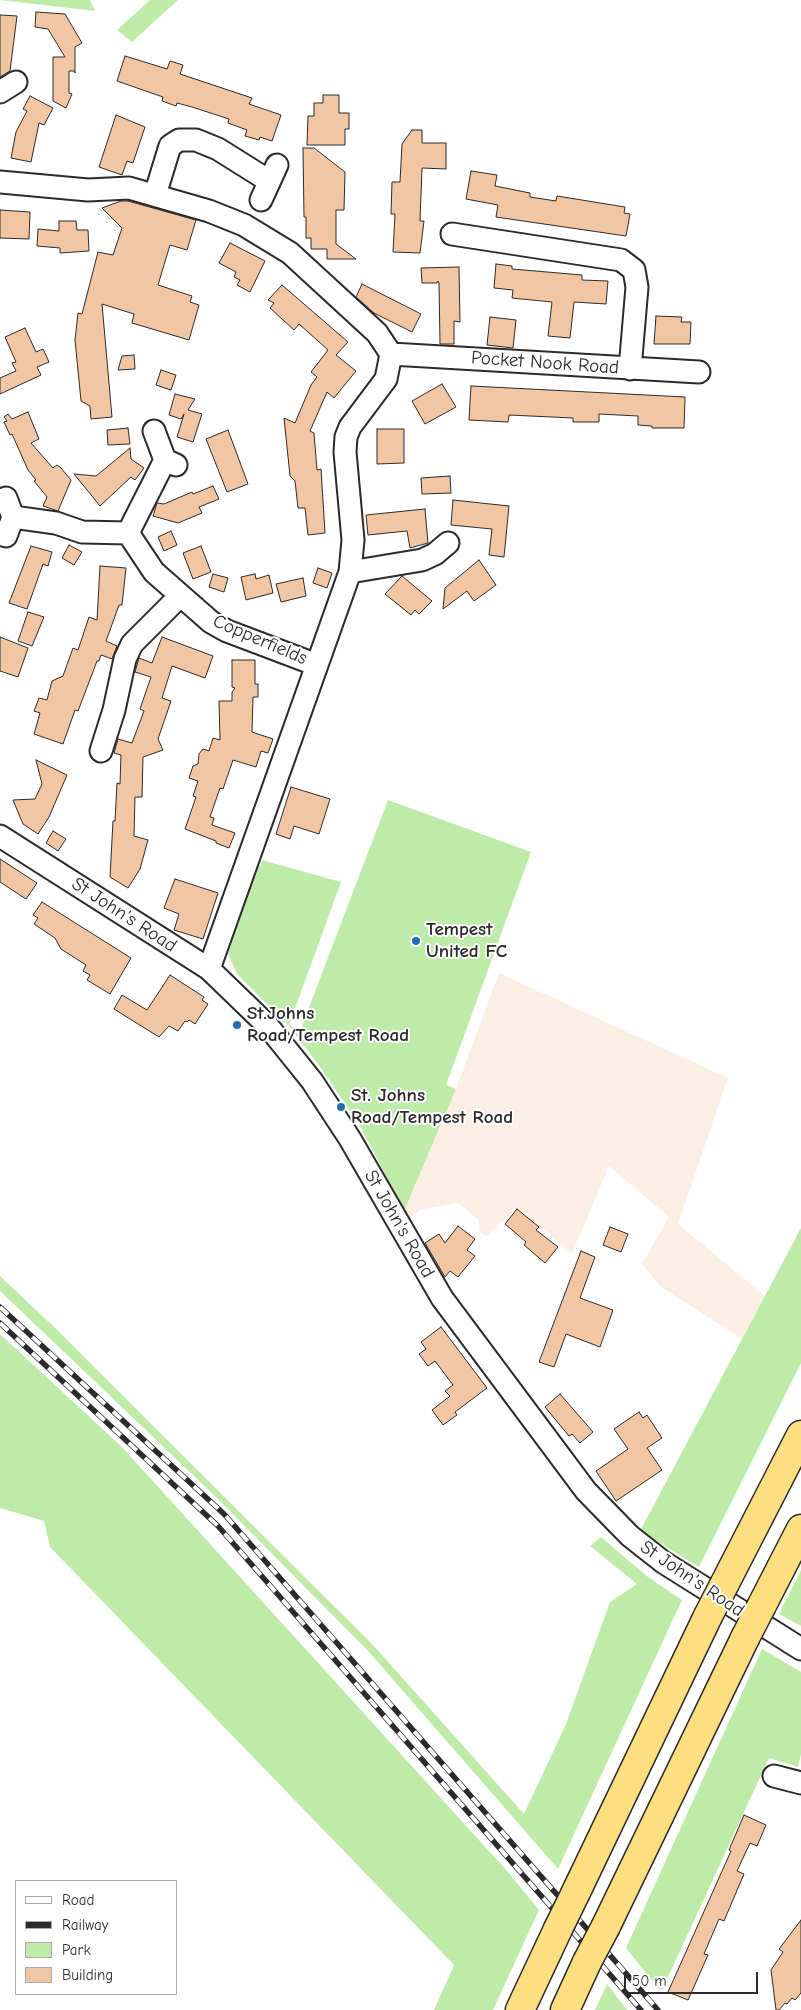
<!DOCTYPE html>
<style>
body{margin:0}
#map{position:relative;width:801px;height:2010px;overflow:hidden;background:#fff;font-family:"Comic Neue",sans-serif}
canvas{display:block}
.legend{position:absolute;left:15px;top:1880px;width:162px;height:115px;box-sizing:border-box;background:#fff;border:1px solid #aaa;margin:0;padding:6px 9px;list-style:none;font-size:15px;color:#2b2b2b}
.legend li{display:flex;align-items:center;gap:10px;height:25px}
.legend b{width:25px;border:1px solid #aaa}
.scale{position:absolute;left:624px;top:1972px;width:134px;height:22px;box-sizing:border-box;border:2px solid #2b2b2b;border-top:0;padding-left:6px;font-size:15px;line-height:18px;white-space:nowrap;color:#2b2b2b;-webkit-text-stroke:4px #fff;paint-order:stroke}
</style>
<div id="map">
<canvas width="801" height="2010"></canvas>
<ul class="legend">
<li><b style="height:6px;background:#fff"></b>Road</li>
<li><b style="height:6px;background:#2b2b2b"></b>Railway</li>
<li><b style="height:14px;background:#bfeba8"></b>Park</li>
<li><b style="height:14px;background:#f2c6a2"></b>Building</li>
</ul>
<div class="scale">50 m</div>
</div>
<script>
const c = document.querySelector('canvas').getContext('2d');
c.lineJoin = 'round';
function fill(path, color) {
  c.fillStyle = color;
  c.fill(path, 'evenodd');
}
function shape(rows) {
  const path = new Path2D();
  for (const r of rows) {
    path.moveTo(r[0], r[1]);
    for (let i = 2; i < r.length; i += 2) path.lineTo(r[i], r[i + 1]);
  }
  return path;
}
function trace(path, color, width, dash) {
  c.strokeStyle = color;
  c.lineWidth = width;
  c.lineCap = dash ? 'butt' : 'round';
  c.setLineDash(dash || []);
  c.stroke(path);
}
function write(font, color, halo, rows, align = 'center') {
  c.font = font + ' "Comic Neue",sans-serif';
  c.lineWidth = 4;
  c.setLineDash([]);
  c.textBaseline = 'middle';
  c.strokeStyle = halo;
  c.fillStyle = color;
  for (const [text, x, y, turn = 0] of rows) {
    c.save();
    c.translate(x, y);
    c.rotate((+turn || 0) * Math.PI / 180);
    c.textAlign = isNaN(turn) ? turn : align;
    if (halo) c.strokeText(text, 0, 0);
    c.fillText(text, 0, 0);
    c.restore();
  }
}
fill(shape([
 [499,973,728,1078,678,1224,765,1296,742,1339,660,1286,642,1264,669,1217,609,1166,572,1254,517,1207,486,1237,479,1230,479,1220,458,1203,420,1210,409,1220,404,1211,456,1089]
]), '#fbeee3');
fill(shape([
 [0,0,90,0,95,11],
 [150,0,178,0,132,42,117,30],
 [388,800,531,852,446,1085,456,1089,404,1211,360,1126,321,1068,289,1026,237,974,228,954,257,865,261,866,262,860,341,882,289,1025,300,1031],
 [801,1228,801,1363,699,1567,640,1531],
 [0,1276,53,1326,373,1645,524,1814,566,1724,610,1602,637,1584,590,1546,601,1537,648,1577,682,1600,558,1869,369,1652,214,1495,0,1291],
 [0,1334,122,1447,508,1872,539,1910,493,2010,434,2010,454,1965,50,1547,44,1521,0,1508],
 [801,1570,801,1626,779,1614],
 [762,1649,801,1672,801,1754,798,1767,769,1758,662,1990,658,1988,626,1948],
 [607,1984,627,2010,595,2010]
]), '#bfeba8');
const building = shape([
 [36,12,65,14,82,43,75,47,75,73,74,71,69,71,69,93,72,94,66,108,53,101,53,57,65,57,48,29,35,27,36,12],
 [0,15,17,16,10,71,0,77,0,15],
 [125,56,167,69,170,61,183,65,180,74,252,98,249,104,281,115,272,141,260,137,259,140,245,136,247,130,228,123,229,119,192,107,177,103,176,106,162,101,163,97,117,81,125,56],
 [323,95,339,95,339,113,349,113,349,129,345,129,345,145,307,145,308,116,314,116,314,103,323,103,323,95],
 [30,96,53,108,44,125,39,123,31,162,11,158,16,132,27,111,23,109,30,96],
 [116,115,145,127,133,163,127,161,122,175,99,167,116,115],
 [412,130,422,130,422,143,446,143,446,169,422,168,420,221,424,221,420,253,393,252,395,214,391,214,392,182,400,182,402,144,412,130],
 [303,148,314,148,345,172,344,210,336,210,336,244,356,259,327,259,327,249,311,249,311,238,306,238,306,217,304,217,303,148],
 [471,171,497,175,495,186,530,193,530,197,556,201,557,196,625,207,624,213,630,214,626,236,496,217,498,205,466,199,471,171],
 [121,201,128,201,196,220,187,250,170,245,158,285,192,296,190,302,199,305,189,340,132,323,134,314,102,304,112,417,91,419,90,406,81,401,75,340,78,313,82,314,98,252,113,255,122,228,102,208,121,201],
 [0,210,30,212,29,239,0,238,0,210],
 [59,221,76,221,77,230,88,230,89,251,60,253,60,248,37,246,38,229,59,231,59,221],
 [230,243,265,261,250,292,237,285,240,280,234,277,236,272,219,263,230,243],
 [496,264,512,266,512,269,582,275,582,280,608,281,606,304,574,302,570,338,548,336,552,302,512,298,513,290,494,288,496,264],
 [459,267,460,322,454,321,454,344,440,344,439,283,438,281,437,283,422,283,421,268,459,267],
 [362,284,421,314,412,332,374,313,356,297,362,284],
 [282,285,348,342,336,355,356,371,334,398,327,392,310,431,314,433,317,470,321,469,325,533,308,535,305,508,298,508,295,481,290,476,284,418,295,423,311,385,317,377,311,372,328,350,299,324,294,330,270,308,274,303,268,300,282,285],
 [656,316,682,317,681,322,691,322,690,344,654,344,656,316],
 [490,317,516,320,513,348,487,345,490,317],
 [25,328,36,352,43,349,49,362,37,367,41,375,0,394,0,378,16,371,12,363,16,362,5,337,25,328],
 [134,355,135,369,118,370,122,356,134,355],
 [161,370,176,375,171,390,156,385,161,370],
 [442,384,456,407,425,424,412,401,442,384],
 [471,386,685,397,684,428,652,428,652,426,638,425,638,416,599,414,599,422,573,422,573,418,509,415,508,422,469,420,471,386],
 [175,394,195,399,188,410,202,414,193,442,177,437,184,414,181,419,169,415,175,394],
 [28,412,39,439,31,443,53,468,57,465,60,467,71,480,58,511,43,506,47,497,34,481,36,480,28,470,12,434,10,435,4,422,7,421,4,417,8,414,12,419,28,412],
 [128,428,130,444,108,445,107,430,128,428],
 [377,429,404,429,404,463,377,464,377,429],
 [228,430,248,484,227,492,206,439,228,430],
 [130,448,131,459,144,468,135,480,131,477,100,506,74,474,96,476,130,448],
 [450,476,451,493,422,494,421,478,450,476],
 [213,486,219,499,199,507,202,513,178,523,153,516,157,503,164,504,192,492,193,494,213,486],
 [453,500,509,506,504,557,489,555,492,529,451,525,453,500],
 [425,509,428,543,410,548,407,531,368,535,366,515,425,509],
 [171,531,177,545,164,551,158,537,171,531],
 [69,545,82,552,74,565,62,558,69,545],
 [31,546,52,552,48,566,43,564,27,609,9,603,31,546],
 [201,546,211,572,193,579,183,553,201,546],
 [479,560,496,585,474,601,467,591,443,609,445,588,479,560],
 [100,566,126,568,122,605,119,605,106,641,117,646,112,659,101,655,99,661,97,661,78,711,75,710,63,744,34,734,40,713,34,711,39,698,47,700,52,681,63,676,73,648,78,650,89,617,97,620,100,566],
 [318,568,332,573,327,588,313,583,318,568],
 [213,574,228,578,224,592,209,587,213,574],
 [255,574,256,579,269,575,273,593,246,600,241,577,255,574],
 [402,576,432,601,419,614,415,610,411,615,385,594,402,576],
 [303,578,306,596,281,602,276,584,303,578],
 [28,612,44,617,32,646,18,641,28,612],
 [0,637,28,648,18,677,0,671,0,637],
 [162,637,213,656,205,678,172,666,162,698,171,701,158,739,163,750,143,757,142,797,135,797,134,836,148,840,140,869,128,888,110,877,113,821,115,821,117,783,120,784,121,755,114,753,118,739,132,743,144,711,140,709,151,677,135,672,139,658,152,663,162,637],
 [232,660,255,660,255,684,258,684,258,697,253,697,252,732,273,739,268,753,261,751,256,767,233,760,223,789,220,788,210,817,214,818,212,825,235,833,229,848,216,843,216,841,185,829,196,797,193,796,198,781,189,778,193,766,198,764,199,754,203,749,209,751,213,738,220,740,219,701,232,701,232,692,235,688,232,687,232,660],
 [36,760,67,775,49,817,38,834,23,824,13,800,35,799,42,784,36,760],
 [291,787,330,799,319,834,294,826,290,839,276,834,291,787],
 [53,831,66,839,58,851,46,843,53,831],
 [0,859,37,883,26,899,0,882,0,859],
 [175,879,218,893,203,939,174,930,179,914,164,908,175,879],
 [42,902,131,958,110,994,87,980,90,975,83,971,86,965,61,949,55,938,34,924,38,918,33,915,42,902],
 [170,975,204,997,202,1000,208,1004,195,1024,189,1020,187,1022,185,1021,178,1031,169,1026,159,1037,114,1009,122,995,147,1010,170,975],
 [517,1209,539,1227,536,1230,558,1247,545,1263,524,1245,526,1242,505,1224,517,1209],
 [458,1226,475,1239,467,1250,475,1256,458,1277,450,1271,445,1277,425,1243,439,1234,445,1243,458,1226],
 [610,1227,628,1234,621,1252,603,1245,610,1227],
 [581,1251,595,1257,580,1298,613,1310,600,1347,566,1334,554,1367,539,1362,581,1251],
 [441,1327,487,1388,455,1412,457,1415,443,1425,432,1410,450,1396,445,1391,453,1385,435,1361,428,1366,419,1354,426,1349,421,1342,441,1327],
 [560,1394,593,1432,580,1443,572,1434,569,1436,545,1407,560,1394],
 [639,1412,643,1418,647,1415,662,1438,647,1448,662,1470,616,1501,596,1471,628,1449,614,1429,639,1412],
 [744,1815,766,1825,757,1846,750,1843,737,1871,744,1874,724,1921,719,1919,704,1954,708,1955,688,2000,668,1992,731,1851,729,1850,744,1815],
 [801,1920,801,1993,795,2000,792,1998,787,2004,785,2003,779,2010,776,2010,771,1970,783,1952,779,1949,801,1920]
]);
fill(building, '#f2c6a2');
trace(building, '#2b2b2b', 1);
const minor = shape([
 [0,92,16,82],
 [0,182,88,190,129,188,209,211,244,225,290,253,377,333,391,354,386,379,350,427,346,437,345,452,353,540,350,572,209,969],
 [155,195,170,146,179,140,196,140,218,149,269,181],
 [261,200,277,165],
 [452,234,621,260,634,270,637,287,630,369],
 [391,354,699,372],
 [154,431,165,460,176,465],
 [6,498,13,517,6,536],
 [13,517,56,523,82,532,128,533,154,572,211,622,227,631,317,665],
 [128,533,165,460],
 [350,572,422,560,435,554,448,543],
 [101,751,114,710,125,659,132,644,180,596],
 [0,836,209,969,267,1025,312,1081,350,1139,442,1298,586,1491,630,1536,663,1562,801,1649],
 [774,1776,801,1783]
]);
const highway = shape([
 [725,1583,801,1435],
 [762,1605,801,1529],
 [576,1892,708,1616],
 [606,1926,745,1638],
 [520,2010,558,1929],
 [565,2010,587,1962]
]);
trace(minor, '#2b2b2b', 25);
trace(highway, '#2b2b2b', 31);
trace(minor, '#fff', 21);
trace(highway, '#fddf80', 28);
const rail = shape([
 [0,1307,224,1514,658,2010],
 [0,1323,218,1526,641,2010]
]);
trace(rail, '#2b2b2b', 5.5);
trace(rail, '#fff', 4, [11]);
const highwayBridge = shape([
 [708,1616,725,1583],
 [745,1638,762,1605],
 [558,1929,576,1892],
 [587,1962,606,1926]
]);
trace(highwayBridge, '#2b2b2b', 31, []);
trace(highwayBridge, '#fddf80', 28);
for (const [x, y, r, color] of [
 [416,941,5,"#1f6fb2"],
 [237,1025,5,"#1f6fb2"],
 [341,1107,5,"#1f6fb2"]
]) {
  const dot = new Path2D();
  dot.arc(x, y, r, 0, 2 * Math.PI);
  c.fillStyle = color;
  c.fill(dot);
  trace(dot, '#fff', 2);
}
write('19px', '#2b2b2b', '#fff', [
 ["Pocket Nook Road",545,363,4],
 ["Copperfields",260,640,23],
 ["St John's Road",124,915,33],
 ["St John's Road",399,1224,60],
 ["St John's Road",692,1579,34]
]);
write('bold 19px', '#2b2b2b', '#fff', [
 ["Tempest",426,930],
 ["United FC",426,952],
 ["St.Johns",247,1014],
 ["Road/Tempest Road",247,1036],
 ["St. Johns",351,1096],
 ["Road/Tempest Road",351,1118]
], 'left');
</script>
